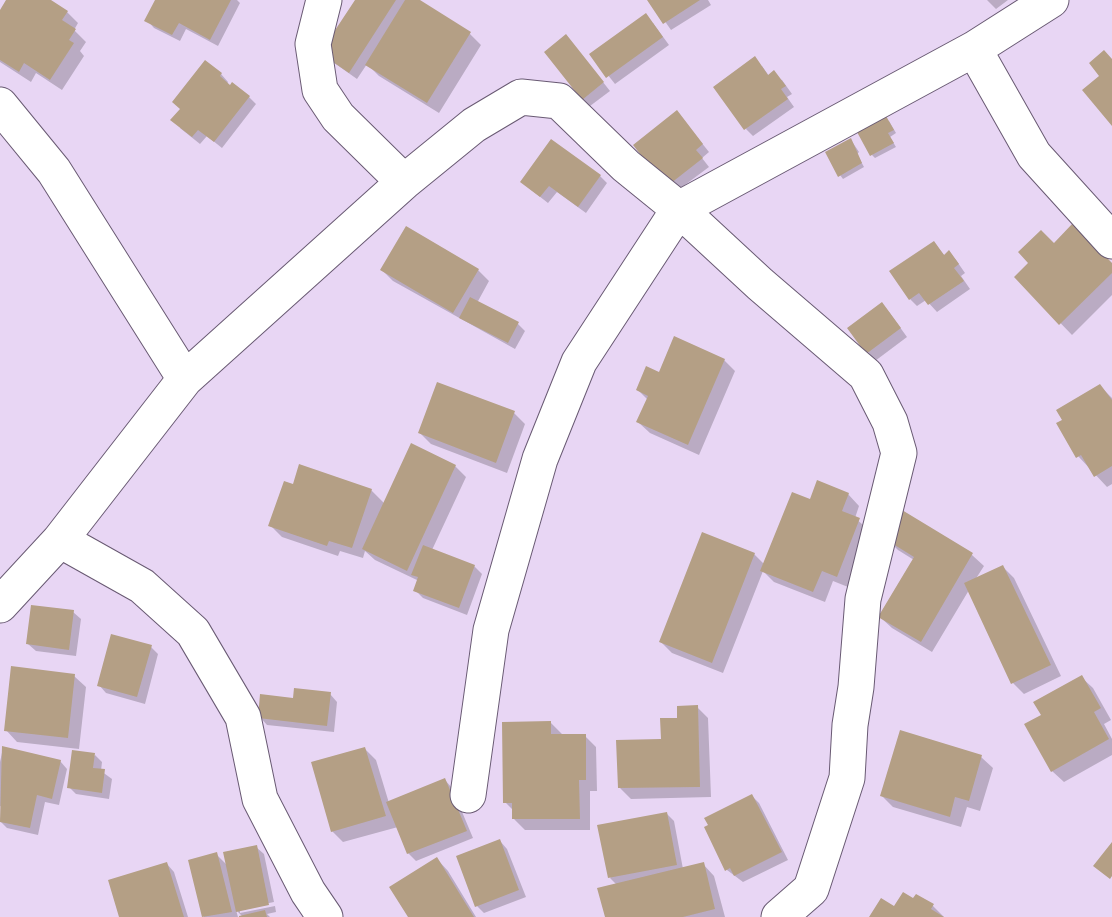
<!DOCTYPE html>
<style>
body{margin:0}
canvas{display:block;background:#e8d6f4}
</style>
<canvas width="1112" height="917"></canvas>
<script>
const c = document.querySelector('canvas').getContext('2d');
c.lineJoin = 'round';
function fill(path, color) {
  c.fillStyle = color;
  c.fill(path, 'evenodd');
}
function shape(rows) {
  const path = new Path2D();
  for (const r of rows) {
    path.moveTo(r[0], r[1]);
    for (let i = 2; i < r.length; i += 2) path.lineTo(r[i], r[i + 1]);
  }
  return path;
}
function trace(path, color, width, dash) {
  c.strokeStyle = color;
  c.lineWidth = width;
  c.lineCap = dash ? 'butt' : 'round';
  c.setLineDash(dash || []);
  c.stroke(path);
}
fill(shape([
 [8,0,48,0,67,12,78,23,74,30,86,42,80,51,84,56,62,90,36,73,31,82,0,62,0,13],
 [157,0,237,0,240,3,218,46,186,29,180,41,154,28,147,20],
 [357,0,417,0,470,34,481,45,439,113,379,76,367,64,357,79,330,60],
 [650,0,708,0,711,5,671,30],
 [987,0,1008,0,996,9],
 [653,23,669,45,615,84,592,55],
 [573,44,610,91,590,106,583,99],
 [762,66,769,76,782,80,792,94,787,97,794,107,753,136,746,129],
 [221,74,228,82,227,84,249,97,256,104,222,148,207,136,200,144,180,128],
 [677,112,709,152,702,158,709,167,674,193,635,145],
 [889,121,896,133,890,137,896,147,875,158,872,155],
 [851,140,859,152,857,154,864,167,843,179,840,175],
 [600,176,607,183,586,213,557,192,548,203,530,189],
 [934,243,945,256,949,253,956,260,965,273,961,276,970,289,937,312,926,300,917,306,910,299],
 [1054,245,1112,265,1112,295,1072,335,1016,277],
 [382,270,478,270,489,281,477,303,518,324,525,331,515,349,393,281],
 [889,312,907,337,875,361,849,328],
 [724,360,735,371,699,455,650,433,638,422,648,400,638,390,660,374],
 [1100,386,1112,398,1112,484,1107,487,1078,456],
 [514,413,525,424,507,473,431,444,420,433],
 [455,466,466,477,432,550,474,566,482,574,467,615,423,598,415,590,419,581,375,560,365,551,363,558,340,551,338,556,282,537,270,525,294,486,371,490,385,504],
 [848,494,859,506,855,518,870,531,848,587,833,581,825,602,774,582,763,571,723,673,672,653,661,642,754,554,765,565],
 [902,513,972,555,984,566,975,580,1003,567,1014,578,1061,676,1024,694,1013,683,969,590,932,652,892,628,880,617,914,560,898,550,887,539],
 [73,612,81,619,76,656,36,651,28,644],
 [151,647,158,654,145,704,106,693,99,685],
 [74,676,86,687,79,749,17,742,6,730],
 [1081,677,1093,688,1111,720,1104,724,1112,739,1112,755,1064,782,1052,771,1043,716],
 [330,694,337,702,334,732,267,725,260,717],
 [697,707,708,718,711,797,631,799,620,788,663,741,679,720],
 [551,723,562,734,585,736,596,747,597,791,590,791,590,830,525,830,514,819,514,811,505,802],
 [3,748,60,761,67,769,59,805,45,802,38,835,7,828,0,821,3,807,0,806,0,762],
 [365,749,376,760,389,803,445,780,452,788,473,838,416,861,408,853,398,827,343,842,332,831],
 [95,755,102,762,101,771,112,779,109,799,76,794,69,787],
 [981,757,993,768,980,811,967,807,961,827,893,807,882,796],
 [752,796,759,803,788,860,743,882,727,870,706,828],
 [666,813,674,821,683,869,703,864,714,876,725,917,607,917,617,885,610,878],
 [500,841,507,849,526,897,484,913,477,906],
 [256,847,264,854,274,902,240,909,240,913,275,906,276,912,267,914,270,917,243,917,236,910,238,917,204,917,190,861,216,854,228,866],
 [437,859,448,871,476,917,410,917],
 [167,864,174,872,188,917,121,917],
 [914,901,933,906,944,917,871,917]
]), '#0003');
fill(shape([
 [6,0,51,0,68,11,62,20,76,29,69,40,74,43,50,80,24,63,19,72,0,60,0,10],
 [155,0,231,0,210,40,179,23,172,35,144,21],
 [355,0,396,0,349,73,320,53],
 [405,0,420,0,471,32,427,103,365,65],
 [647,0,700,0,663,24],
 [646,13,663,37,606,78,589,54],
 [566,34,604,82,582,100,544,52],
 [1104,50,1112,59,1112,126,1082,90,1099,76,1089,63],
 [755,56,768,75,774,70,786,86,781,89,788,99,744,130,713,87],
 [205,60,222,73,220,76,230,85,232,82,250,96,214,142,198,130,192,137,170,120,180,109,172,102],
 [677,110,703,144,696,150,703,158,666,187,633,145],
 [886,116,894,130,888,133,894,143,870,156,857,132],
 [851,138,862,163,838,177,825,152],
 [551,139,601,175,578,207,549,186,540,197,520,182],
 [1073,223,1112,263,1112,273,1059,325,1014,277,1028,263,1018,252,1041,230,1054,243],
 [406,226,479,269,453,313,380,270],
 [934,241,944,255,949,250,959,264,954,268,964,281,928,305,919,293,909,300,889,271],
 [470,297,519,322,508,343,459,318],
 [882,302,901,328,866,354,847,328],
 [674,336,725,359,688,445,636,422,648,396,636,390,646,366,659,372],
 [437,382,515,411,496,463,418,433],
 [1100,384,1112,400,1112,466,1094,477,1081,455,1076,458,1056,423,1062,420,1056,410],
 [411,443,456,465,407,571,362,549],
 [299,464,372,489,352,548,329,541,327,546,268,526,284,481,293,484],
 [817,480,849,493,842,511,860,518,837,577,822,571,813,592,760,571,792,492,810,499],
 [902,510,973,553,921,642,878,617,914,557,885,539],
 [702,532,755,553,712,663,659,642],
 [423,545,475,565,459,608,413,591,418,577,411,575],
 [1003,565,1051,665,1011,684,964,583],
 [31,605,74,610,69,650,26,644],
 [111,634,152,645,137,697,97,686],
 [11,666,75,674,68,738,4,731],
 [1082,675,1101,708,1094,712,1109,739,1051,772,1024,724,1041,715,1033,702],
 [294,688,331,692,327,726,258,718,260,694,293,698],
 [698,705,700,787,618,788,616,740,661,739,660,718,677,718,677,706],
 [551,721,551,734,586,734,586,780,579,780,580,819,512,819,512,803,503,803,502,722],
 [900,730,982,755,969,801,955,797,950,817,880,796],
 [2,746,61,760,52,799,37,795,30,828,0,822],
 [365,747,386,816,331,832,311,762],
 [72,750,95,753,93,768,105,769,102,793,67,788],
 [445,778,467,831,407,854,386,802],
 [752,794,782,852,734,876,730,868,725,871,704,827,708,825,704,818],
 [667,812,677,865,608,878,597,825],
 [500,839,519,890,475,907,456,856],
 [1112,842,1112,876,1110,879,1093,866],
 [257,845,269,905,236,912,223,852],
 [217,852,232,912,202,917,188,860],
 [437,857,474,917,408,917,389,887],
 [167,862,184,917,119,917,108,880],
 [704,862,715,909,683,917,605,917,597,888],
 [903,892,913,898,916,894,934,904,931,909,944,917,869,917,881,898,894,906],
 [265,910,267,917,239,917,239,916]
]), '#b49f85');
const minor = shape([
 [324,0,313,44,320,90,338,117,404,182],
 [974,49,1034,155,1112,241],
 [0,105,54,171,185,379],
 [60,540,142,586,193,632,243,717,260,799,308,892,325,917],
 [0,605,60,540,185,379,404,182,474,125,521,97,559,101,626,166,679,209,974,49,1051,0],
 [468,795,491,630,540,459,579,362,679,209,760,284,866,375,890,422,899,453,863,599,856,687,850,725,847,778,811,889,779,917]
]);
trace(minor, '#695a73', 37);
trace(minor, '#fff', 35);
</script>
